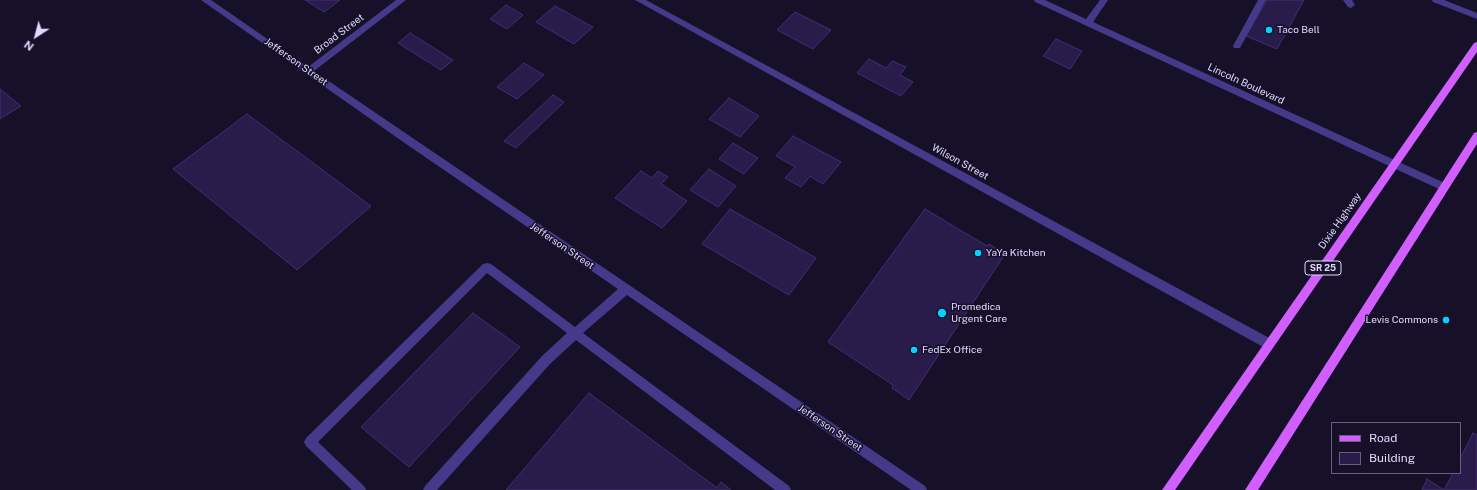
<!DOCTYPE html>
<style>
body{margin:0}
#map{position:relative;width:1477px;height:490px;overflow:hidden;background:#161029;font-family:"Public Sans",sans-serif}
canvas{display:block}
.legend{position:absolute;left:1331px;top:422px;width:130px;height:52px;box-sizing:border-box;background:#161029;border:1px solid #67607f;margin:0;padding:5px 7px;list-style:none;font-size:12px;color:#e0d8ff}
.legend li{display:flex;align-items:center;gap:8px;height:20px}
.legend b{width:20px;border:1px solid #67607f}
.north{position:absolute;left:16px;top:16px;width:40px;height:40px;-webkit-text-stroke:3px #161029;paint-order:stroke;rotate:216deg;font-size:11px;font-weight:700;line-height:16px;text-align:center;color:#e0d8ff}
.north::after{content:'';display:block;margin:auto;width:14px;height:18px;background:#e0d8ff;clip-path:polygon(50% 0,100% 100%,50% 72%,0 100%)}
</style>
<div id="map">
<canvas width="1477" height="490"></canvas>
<ul class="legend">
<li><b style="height:5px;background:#d15fff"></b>Road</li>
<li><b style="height:11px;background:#291c4b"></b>Building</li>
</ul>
<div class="north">N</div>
</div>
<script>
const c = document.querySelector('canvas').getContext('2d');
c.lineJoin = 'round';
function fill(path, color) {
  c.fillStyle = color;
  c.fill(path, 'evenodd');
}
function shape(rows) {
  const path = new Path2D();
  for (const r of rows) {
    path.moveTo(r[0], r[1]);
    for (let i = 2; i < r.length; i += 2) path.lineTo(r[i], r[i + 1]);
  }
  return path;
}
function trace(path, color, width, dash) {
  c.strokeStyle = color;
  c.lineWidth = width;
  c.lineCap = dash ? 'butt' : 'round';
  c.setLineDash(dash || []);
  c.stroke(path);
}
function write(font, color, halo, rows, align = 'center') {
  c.font = font + ' "Public Sans",sans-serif';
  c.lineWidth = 3;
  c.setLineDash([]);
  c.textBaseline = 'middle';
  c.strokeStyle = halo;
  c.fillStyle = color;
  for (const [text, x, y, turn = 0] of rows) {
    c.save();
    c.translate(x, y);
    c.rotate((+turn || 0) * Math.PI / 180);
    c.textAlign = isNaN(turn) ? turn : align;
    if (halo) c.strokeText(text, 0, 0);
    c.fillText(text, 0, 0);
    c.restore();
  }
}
const building = shape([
 [305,0,340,0,324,12,305,0],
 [1267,0,1304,0,1277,49,1246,36,1267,0],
 [506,5,523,15,507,29,490,19,506,5],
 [555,6,593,27,574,44,536,22,555,6],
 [795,12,831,30,813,49,777,30,795,12],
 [410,33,453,60,441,70,398,43,410,33],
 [1056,39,1082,51,1070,69,1043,56,1056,39],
 [869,59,886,68,892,61,906,67,900,75,913,82,901,96,857,73,869,59],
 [524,63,544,75,517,99,497,87,524,63],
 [0,89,21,106,0,119,0,89],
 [553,95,564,102,516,148,504,141,553,95],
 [729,98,759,116,740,137,709,119,729,98],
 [247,114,371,206,297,270,173,169,247,114],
 [793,136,841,162,823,184,810,176,801,187,785,178,795,167,776,156,793,136],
 [733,143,758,158,744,174,719,159,733,143],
 [709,169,736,186,718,207,690,190,709,169],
 [641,171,652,178,658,171,668,177,661,184,687,201,662,228,615,198,641,171],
 [730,209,816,258,789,295,702,244,730,209],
 [925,209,987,246,989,244,1005,254,909,400,892,388,893,385,828,342,925,209],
 [473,313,520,347,409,467,361,427,473,313],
 [589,393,717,488,721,482,731,490,506,490,589,393],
 [1473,433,1477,435,1477,490,1444,490,1453,473,1460,473,1460,459,1473,433],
 [1427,479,1444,490,1422,490,1427,479]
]);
fill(building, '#291c4b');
trace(building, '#422d77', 1);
fill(shape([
 [201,0,211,0,308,67,396,0,406,0,314,71,925,486,927,490,911,490,627,295,583,333,789,486,791,490,775,490,576,340,550,364,437,490,423,490,425,486,542,356,567,333,487,273,318,442,364,486,366,490,352,490,306,446,304,442,306,438,483,264,487,263,491,264,575,327,618,289,409,146,201,0],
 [635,0,646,0,1273,340,1274,344,1273,348,1269,349,1265,348,635,0],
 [1034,0,1045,0,1086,19,1100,0,1108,0,1093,22,1447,184,1449,187,1447,190,1441,190,1035,2,1034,0],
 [1258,0,1266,0,1240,48,1234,48,1233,46,1258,0],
 [1343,0,1352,0,1355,5,1351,8,1348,7,1343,0],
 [1432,0,1444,0,1477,13,1477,19,1433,2,1432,0]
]), '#443a89');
fill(shape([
 [1477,42,1477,52,1175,490,1162,490,1474,43,1477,42],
 [1477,132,1477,144,1258,490,1245,490,1474,133,1477,132]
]), '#d15fff');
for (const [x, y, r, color] of [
 [1269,30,4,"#04d1ff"],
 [978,253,4,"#04d1ff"],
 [942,313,5,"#04d1ff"],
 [1446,320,4,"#04d1ff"],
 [914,350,4,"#04d1ff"]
]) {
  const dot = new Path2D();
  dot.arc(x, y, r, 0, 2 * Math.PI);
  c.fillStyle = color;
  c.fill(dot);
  trace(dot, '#161029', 1.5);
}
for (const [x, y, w] of [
 [1323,268,36]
]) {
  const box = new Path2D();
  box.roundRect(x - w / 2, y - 7, w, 14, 3);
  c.fillStyle = '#161029';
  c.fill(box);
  trace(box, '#e0d8ff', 1);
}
write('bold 9px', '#e0d8ff', null, [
 ["SR 25",1323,268]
]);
write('10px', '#e0d8ff', '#161029', [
 ["Taco Bell",1277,30],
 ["YaYa Kitchen",986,253],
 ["Promedica",951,307],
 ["Urgent Care",951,319],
 ["Levis Commons",1438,320,"right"],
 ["FedEx Office",922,350]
], 'left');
write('10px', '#e0d8ff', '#161029', [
 ["Broad Street",339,34,-37],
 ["Jefferson Street",296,62,35],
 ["Lincoln Boulevard",1246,84,25],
 ["Wilson Street",960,162,29],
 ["Dixie Highway",1340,221,-55],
 ["Jefferson Street",562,246,34],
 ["Jefferson Street",830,428,34]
]);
</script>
